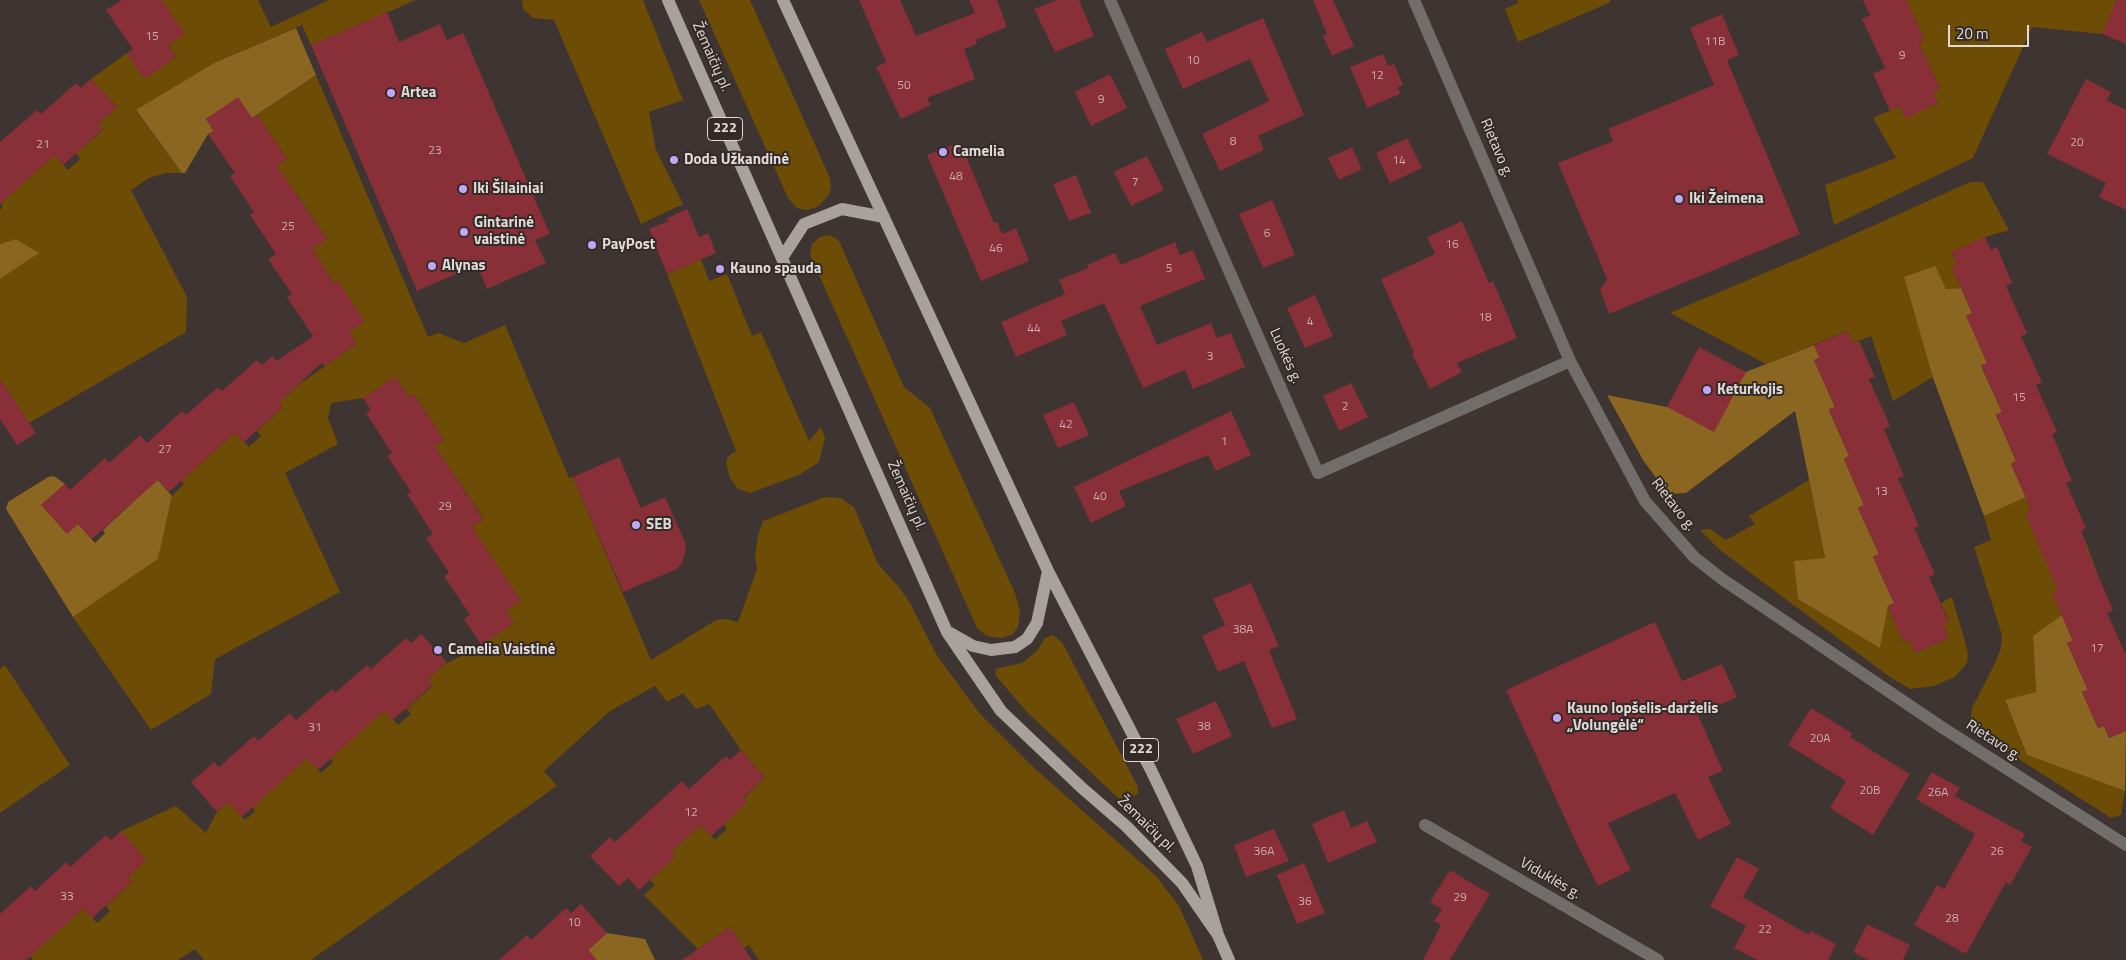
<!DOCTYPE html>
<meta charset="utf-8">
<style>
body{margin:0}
#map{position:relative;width:2126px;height:960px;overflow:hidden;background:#3e3431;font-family:"Titillium Web",sans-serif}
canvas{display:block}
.scale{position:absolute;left:1948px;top:25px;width:81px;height:22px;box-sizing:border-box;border:2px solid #e0dad8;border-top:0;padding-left:6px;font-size:15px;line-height:18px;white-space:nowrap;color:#e0dad8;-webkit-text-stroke:4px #342a27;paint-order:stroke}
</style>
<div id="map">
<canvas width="2126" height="960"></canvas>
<div class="scale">20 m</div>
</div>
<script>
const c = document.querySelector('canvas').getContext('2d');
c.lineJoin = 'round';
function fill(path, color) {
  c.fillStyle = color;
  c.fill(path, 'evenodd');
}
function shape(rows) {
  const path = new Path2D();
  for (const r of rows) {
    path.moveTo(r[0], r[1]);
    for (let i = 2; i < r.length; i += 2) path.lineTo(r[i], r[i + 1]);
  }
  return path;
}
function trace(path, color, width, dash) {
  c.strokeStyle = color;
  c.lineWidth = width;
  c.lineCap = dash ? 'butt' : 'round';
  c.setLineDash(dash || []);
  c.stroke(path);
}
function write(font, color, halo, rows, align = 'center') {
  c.font = font + ' "Titillium Web",sans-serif';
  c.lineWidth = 4;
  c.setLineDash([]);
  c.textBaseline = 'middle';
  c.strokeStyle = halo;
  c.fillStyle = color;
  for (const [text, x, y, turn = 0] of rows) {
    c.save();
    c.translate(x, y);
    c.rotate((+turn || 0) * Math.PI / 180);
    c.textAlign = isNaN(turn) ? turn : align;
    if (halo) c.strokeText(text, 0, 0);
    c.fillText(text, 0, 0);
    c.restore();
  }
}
fill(shape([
 [162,0,258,0,271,27,329,0,416,0,311,45,302,25,214,63,136,111,182,173,166,173,149,178,131,190,187,297,186,332,29,423,0,379,0,279,38,253,16,239,0,244,0,210,3,207,0,203,51,151,68,170,80,159,76,153,103,130,98,124,117,107,91,79,127,53,144,78,176,57,168,45,184,34],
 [522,0,643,0,683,100,649,112,656,150,683,204,641,224,554,20,533,18,523,9],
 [699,0,750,0,830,178,831,188,828,196,819,206,807,210,797,208,788,198],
 [1517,0,1610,0,1611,2,1518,42,1505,9,1518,3],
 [1906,0,2126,0,2102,34,2032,27,1973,158,1834,225,1825,185,1896,158,1873,118,1900,106,1905,118,1938,103,1933,92,1940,89,1919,43,1925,40],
 [316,75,428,337,438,333,464,343,505,325,569,478,573,477,651,660,716,620,726,619,738,622,757,569,755,556,758,535,763,521,825,497,840,498,854,507,878,564,898,586,910,603,936,654,980,714,1031,765,1157,877,1179,906,1203,960,759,960,749,945,744,948,730,927,698,949,644,895,655,885,650,880,675,857,671,852,701,825,715,840,727,829,723,824,743,799,765,777,741,750,709,704,696,709,683,693,667,702,655,686,610,711,544,771,557,786,311,960,204,960,195,949,178,960,33,960,30,956,80,904,97,923,110,911,106,906,132,882,128,877,146,860,121,831,176,806,206,833,217,812,228,802,245,820,255,811,252,807,305,755,321,773,333,762,331,759,381,706,398,725,411,714,406,709,433,685,428,679,444,665,481,645,514,623,506,611,521,601,494,561,470,529,484,519,455,476,432,448,444,440,414,394,409,397,395,377,363,398,331,403,328,418,338,444,285,473,340,592,215,659,211,694,151,730,73,617,158,559,172,496,184,484,181,481,231,429,249,447,261,436,257,431,283,407,279,402,298,385,357,344,349,332,338,281,334,283,312,249,327,239,298,196,274,168,287,159,257,115],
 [1970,182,1983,182,2009,230,1985,237,1952,252,1957,264,1952,267,1961,288,1946,289,1904,277,1933,377,1893,401,1871,336,1853,343,1847,331,1766,364,1670,313,1819,250],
 [830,235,839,241,904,387,930,408,1015,593,1020,611,1018,627,1012,635,1000,638,987,636,977,628,810,255,812,244,820,237],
 [701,259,709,281,727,274,752,336,761,332,809,441,821,427,825,438,819,462,799,475,750,493,738,489,730,478,726,463,728,456,736,451,667,274],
 [1809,480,1825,559,1880,648,1888,606,1903,642,1910,640,1915,653,1949,638,1943,624,1949,621,1941,603,1952,597,1968,652,1967,663,1955,677,1934,686,1910,689,1887,675,1720,550,1700,530,1710,529,1726,540,1755,524,1749,516],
 [2026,497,2031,510,2025,513,2087,545,2098,575,2058,591,2062,615,2033,636,2036,693,2005,701,2027,755,2125,791,2121,815,2111,818,1975,731,1971,718,1972,708,1996,661,2001,647,2002,635,1974,547,1991,540,1984,516],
 [1052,635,1062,642,1138,787,1138,793,1130,799,1118,798,1027,712,996,676,995,669,1022,663,1037,651,1045,638],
 [5,665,70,765,0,813,0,669]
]), '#6d4c05');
fill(shape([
 [296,28,316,75,252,118,238,98,206,119,214,131,208,134,185,173,182,173,136,110,214,63],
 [16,239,39,253,0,279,0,244],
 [1935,266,1946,289,1961,288,1972,313,1967,316,1987,363,1981,366,2002,412,1996,415,2016,461,2011,464,2026,497,1984,516,1933,378,1904,277],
 [1814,345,1820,358,1814,360,1835,407,1829,410,1849,456,1844,459,1864,505,1858,508,1879,554,1873,557,1894,603,1888,606,1880,648,1798,599,1794,561,1825,558,1795,411,1686,493,1668,494,1643,460,1607,395,1667,407,1746,372],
 [54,476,65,484,41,505,67,533,78,524,95,543,105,533,103,530,128,507,155,477,172,496,158,559,73,617,6,509,8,502,48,477],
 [2062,615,2073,641,2067,643,2088,690,2082,692,2098,728,2104,726,2109,738,2126,731,2125,791,2027,755,2005,700,2036,692,2033,636],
 [607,933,645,939,655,960,587,960,592,955,588,950]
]), '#8b6621');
fill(shape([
 [122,0,162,0,185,34,168,45,176,57,144,79,127,53,133,49,106,10],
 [859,0,900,0,916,36,975,13,969,0,997,0,1007,27,976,40,977,44,964,49,975,79,927,98,931,105,901,119,876,67,886,62],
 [1057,0,1079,0,1094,36,1055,52,1034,9],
 [1313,0,1333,0,1354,46,1332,56,1323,36,1327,34],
 [1863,0,1906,0,1925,40,1919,43,1940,89,1933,92,1938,103,1905,119,1900,106,1890,111,1873,74,1885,68,1862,19,1870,15],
 [2116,0,2126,0,2126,44,2102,34],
 [387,12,399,42,440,24,447,40,463,33,550,234,535,240,546,263,487,289,477,265,417,291,311,45],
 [1722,14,1739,55,1727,60,1800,234,1609,314,1600,290,1607,279,1558,163,1613,141,1608,129,1714,85,1690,28],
 [1263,18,1304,115,1258,136,1264,150,1220,171,1202,134,1269,101,1250,59,1183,89,1165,49,1202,32,1207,42],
 [1383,54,1388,66,1394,64,1403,85,1398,87,1400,94,1367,108,1350,67],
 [1110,74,1127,108,1091,126,1075,92],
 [91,79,117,107,98,124,103,129,63,165,55,155,0,204,0,142,37,110,41,114,76,83,81,88],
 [2086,79,2111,92,2107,100,2126,110,2126,210,2099,197,2106,183,2047,154],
 [238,97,252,118,257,115,287,159,277,166,327,239,312,249,334,283,338,281,365,321,349,332,357,344,325,366,322,363,279,402,283,407,244,442,235,433,169,492,158,480,92,539,78,524,67,534,41,505,65,484,70,490,105,458,109,463,140,435,147,443,182,411,186,415,218,387,222,391,257,360,262,365,272,356,277,361,313,336,287,297,292,294,268,259,276,254,250,215,254,212,230,176,235,173,208,134,214,131,206,119],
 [1407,138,1422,168,1390,183,1376,153],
 [960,142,994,223,997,222,1002,234,1016,228,1029,261,981,281,927,155],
 [1352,147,1362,169,1339,180,1328,158],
 [1147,156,1164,190,1131,206,1114,172],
 [1076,175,1091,213,1069,221,1053,184],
 [1272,200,1295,255,1263,268,1239,214],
 [687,209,699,237,708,233,716,253,667,274,649,229,668,221,667,218],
 [1462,221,1489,283,1493,281,1517,338,1457,363,1462,372,1430,389,1412,354,1414,353,1381,279,1435,254,1427,237],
 [1985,237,1991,250,1997,247,2012,283,2006,286,2027,333,2021,336,2042,382,2036,385,2057,432,2052,434,2072,481,2066,483,2086,528,2081,531,2087,545,2085,546,2113,610,2107,613,2126,655,2126,731,2109,738,2104,726,2098,728,2082,692,2088,690,2067,643,2073,641,2052,593,2058,591,2025,513,2031,510,2011,464,2016,461,1996,414,2002,412,1981,365,1987,363,1966,316,1972,313,1952,267,1957,264,1952,252],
 [1175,242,1180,255,1193,250,1205,279,1140,306,1157,345,1211,323,1217,338,1231,333,1245,367,1193,389,1185,370,1143,388,1104,303,1061,321,1067,335,1016,357,1001,322,1065,294,1059,280,1088,268,1087,265,1115,253,1121,265],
 [1315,295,1333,336,1305,348,1287,308],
 [1848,331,1853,343,1859,341,1875,377,1869,379,1890,426,1884,429,1904,476,1898,478,1919,526,1914,528,1935,574,1929,577,1949,622,1943,624,1949,638,1915,653,1910,640,1903,642,1888,606,1894,603,1873,557,1879,554,1858,508,1864,505,1844,459,1849,456,1829,409,1835,407,1814,360,1820,358,1814,345],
 [1699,347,1746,372,1714,432,1667,407],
 [395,377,409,397,414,394,444,440,435,446,484,520,472,527,521,601,506,611,514,623,481,645,464,619,470,615,444,576,449,573,426,538,433,534,407,494,411,492,387,456,392,453,366,413,371,410,363,398],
 [0,379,36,433,17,445,0,419],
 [1351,383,1368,417,1339,431,1323,396],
 [1074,402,1089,435,1058,448,1043,415],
 [1231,411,1251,455,1216,471,1208,455,1119,491,1126,506,1091,523,1074,487],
 [619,457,641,508,665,497,685,542,686,549,682,563,677,569,623,592,573,477],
 [1251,583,1279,646,1269,650,1297,719,1272,728,1244,661,1218,672,1202,636,1225,625,1213,599],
 [1655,622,1682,681,1722,664,1737,697,1698,715,1723,771,1708,777,1731,824,1698,840,1675,793,1608,823,1631,870,1598,886,1574,838,1506,690],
 [421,634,447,662,428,679,433,684,393,720,384,711,318,770,307,758,242,817,228,802,217,812,191,782,214,762,219,767,254,736,258,741,290,713,296,720,332,689,335,693,367,665,371,669,406,638,411,643],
 [1216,701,1232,736,1193,754,1176,719],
 [1811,708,1852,733,1850,737,1910,774,1873,835,1830,808,1846,781,1788,745],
 [741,750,765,777,743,798,747,803,711,836,701,825,671,852,675,857,639,890,628,878,619,886,590,856,610,837,615,842,682,781,689,789,726,756,730,760],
 [1932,772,1960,788,1955,796,2025,834,2021,841,2032,847,2010,885,2006,882,1966,954,1914,925,1937,885,1944,889,1975,834,1916,799],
 [1344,810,1351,828,1367,821,1377,842,1328,863,1312,824],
 [1274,829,1289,861,1246,877,1234,845],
 [121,831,146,860,128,877,132,882,92,918,84,908,26,960,0,960,0,914,31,886,35,891,66,862,70,867,106,835,111,840],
 [1737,857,1759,869,1743,897,1809,935,1811,931,1836,944,1828,960,1757,960,1734,948,1746,926,1710,906],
 [1304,863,1325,913,1297,924,1277,875],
 [1450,870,1490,894,1450,960,1423,960,1441,925,1434,921,1442,909,1430,902],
 [581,904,607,933,588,950,597,960,499,960,527,935,531,940,566,908,571,913],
 [1867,924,1910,945,1903,960,1868,960,1853,952],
 [730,927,752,960,682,960]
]), '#882f37');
trace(shape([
 [1110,0,1318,473,1570,361],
 [1414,0,1570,361,1645,501,1694,557,1722,579,1943,728,2126,845],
 [1425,825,1658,960]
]), '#716d6a', 12);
trace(shape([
 [668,0,947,632,1001,711,1082,788,1126,826,1182,883,1218,935],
 [783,0,1048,571,1151,770,1197,866,1218,935,1229,960],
 [782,258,804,224,842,209,884,217],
 [950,633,973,646,991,650,1015,647,1027,639,1037,623,1048,571]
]), '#a9a19b', 12);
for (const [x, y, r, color] of [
 [391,93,5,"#c0a8f4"],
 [943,152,5,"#c0a8f4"],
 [674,160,5,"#c0a8f4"],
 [463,189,5,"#c0a8f4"],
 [1679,199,5,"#c0a8f4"],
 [464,232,5,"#c0a8f4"],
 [592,245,5,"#c0a8f4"],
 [432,266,5,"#c0a8f4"],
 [720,269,5,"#c0a8f4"],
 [1707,390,5,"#c0a8f4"],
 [636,525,5,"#c0a8f4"],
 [438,650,5,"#c0a8f4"],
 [1557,718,5,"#c0a8f4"]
]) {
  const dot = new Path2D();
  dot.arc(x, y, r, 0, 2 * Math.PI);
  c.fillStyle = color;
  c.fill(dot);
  trace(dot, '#342a27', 2);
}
write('12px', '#caafb0', null, [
 ["15",152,37],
 ["11B",1715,42],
 ["9",1902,56],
 ["10",1193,61],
 ["12",1377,76],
 ["50",904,86],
 ["9",1101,100],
 ["8",1233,142],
 ["20",2077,143],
 ["21",43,145],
 ["23",435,151],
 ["14",1399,161],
 ["48",956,177],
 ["7",1135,183],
 ["25",288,227],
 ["6",1267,234],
 ["16",1452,245],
 ["46",996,249],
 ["5",1169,269],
 ["18",1485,318],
 ["4",1310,322],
 ["44",1034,329],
 ["3",1210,357],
 ["15",2019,398],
 ["2",1345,407],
 ["42",1066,425],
 ["1",1224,442],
 ["27",165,450],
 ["13",1881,492],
 ["40",1100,497],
 ["29",445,507],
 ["38A",1243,630],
 ["17",2097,649],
 ["38",1204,727],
 ["31",315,728],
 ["20A",1820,739],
 ["20B",1870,791],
 ["26A",1938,793],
 ["12",691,813],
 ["36A",1264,852],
 ["26",1997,852],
 ["33",67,897],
 ["29",1460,898],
 ["36",1305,902],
 ["28",1952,919],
 ["10",574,923],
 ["22",1765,930]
]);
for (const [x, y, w] of [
 [725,129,35],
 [1141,750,35]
]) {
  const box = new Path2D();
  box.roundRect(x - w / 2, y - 11.5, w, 23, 4);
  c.fillStyle = '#342a27';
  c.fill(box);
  trace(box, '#e0dad8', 1);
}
write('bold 14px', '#e0dad8', null, [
 ["222",725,129],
 ["222",1141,750]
]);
write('15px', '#e0dad8', '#342a27', [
 ["Žemaičių pl.",711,57,66],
 ["Rietavo g.",1496,148,67],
 ["Luokės g.",1285,356,66],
 ["Žemaičių pl.",906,496,66],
 ["Rietavo g.",1673,505,52],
 ["Rietavo g.",1993,741,33],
 ["Žemaičių pl.",1146,825,44],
 ["Viduklės g.",1550,879,30]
]);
write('bold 15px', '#e0dad8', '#342a27', [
 ["Artea",401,93],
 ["Camelia",953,152],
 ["Doda Užkandinė",684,160],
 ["Iki Šilainiai",473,189],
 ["Iki Žeimena",1689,199],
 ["Gintarinė",474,223],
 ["vaistinė",474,240],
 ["PayPost",602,245],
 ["Alynas",442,266],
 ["Kauno spauda",730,269],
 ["Keturkojis",1717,390],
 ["SEB",646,525],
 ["Camelia Vaistinė",448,650],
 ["Kauno lopšelis-darželis",1567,709],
 ["„Volungėlė“",1567,726]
], 'left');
</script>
